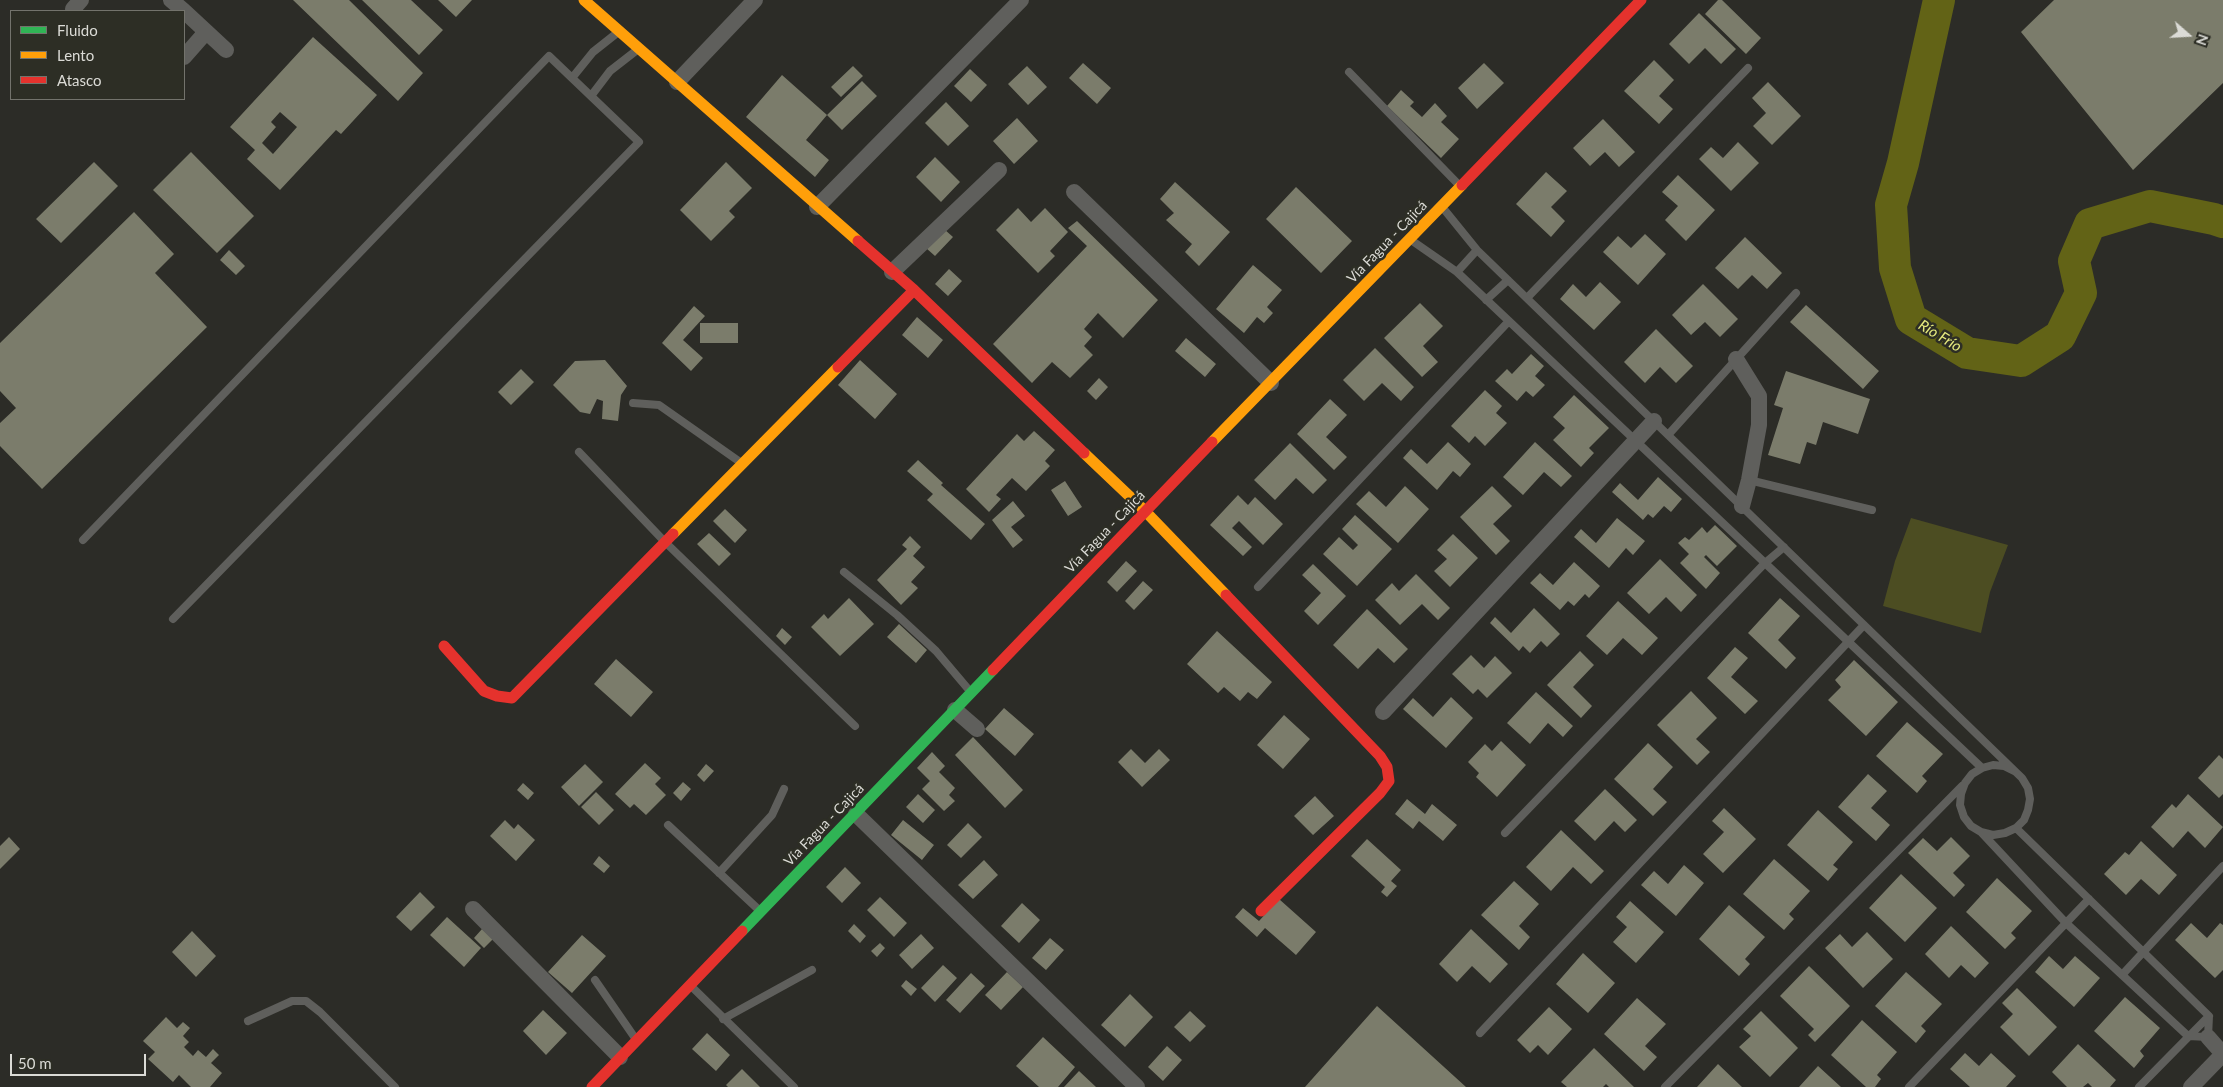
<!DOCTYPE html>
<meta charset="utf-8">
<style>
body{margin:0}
#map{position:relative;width:2223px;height:1087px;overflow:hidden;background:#2c2c27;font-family:Lato,sans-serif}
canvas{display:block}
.legend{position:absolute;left:10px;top:10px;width:175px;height:90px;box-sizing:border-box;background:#2d2e25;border:1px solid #73736c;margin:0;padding:6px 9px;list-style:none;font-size:15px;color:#dbdbd6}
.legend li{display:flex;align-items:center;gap:10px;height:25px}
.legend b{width:25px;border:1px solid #73736c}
.north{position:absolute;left:2163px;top:10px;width:50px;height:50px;-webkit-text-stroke:4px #2d2e25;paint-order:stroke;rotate:109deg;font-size:14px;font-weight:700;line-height:20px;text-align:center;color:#dbdbd6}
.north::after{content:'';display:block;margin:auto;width:18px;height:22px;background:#dbdbd6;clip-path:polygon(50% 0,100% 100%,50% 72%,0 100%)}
.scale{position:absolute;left:10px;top:1054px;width:136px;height:22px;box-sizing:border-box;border:2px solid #dbdbd6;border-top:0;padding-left:6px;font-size:15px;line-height:18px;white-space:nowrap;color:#dbdbd6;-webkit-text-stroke:4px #2d2e25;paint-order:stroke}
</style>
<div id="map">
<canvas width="2223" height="1087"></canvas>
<ul class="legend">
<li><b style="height:6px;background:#30b455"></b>Fluido</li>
<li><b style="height:6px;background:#ff9f0a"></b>Lento</li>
<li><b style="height:6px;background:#e5322d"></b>Atasco</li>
</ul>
<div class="north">N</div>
<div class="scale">50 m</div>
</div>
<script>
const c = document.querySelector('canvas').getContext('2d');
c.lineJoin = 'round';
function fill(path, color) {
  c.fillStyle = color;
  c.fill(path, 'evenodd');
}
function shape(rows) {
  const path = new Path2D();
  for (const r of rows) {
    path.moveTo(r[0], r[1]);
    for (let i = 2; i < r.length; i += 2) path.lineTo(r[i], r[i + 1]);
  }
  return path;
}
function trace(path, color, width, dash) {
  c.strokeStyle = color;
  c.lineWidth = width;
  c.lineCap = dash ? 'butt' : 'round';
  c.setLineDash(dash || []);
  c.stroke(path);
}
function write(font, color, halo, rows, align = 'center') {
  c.font = font + ' Lato,sans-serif';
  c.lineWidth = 5;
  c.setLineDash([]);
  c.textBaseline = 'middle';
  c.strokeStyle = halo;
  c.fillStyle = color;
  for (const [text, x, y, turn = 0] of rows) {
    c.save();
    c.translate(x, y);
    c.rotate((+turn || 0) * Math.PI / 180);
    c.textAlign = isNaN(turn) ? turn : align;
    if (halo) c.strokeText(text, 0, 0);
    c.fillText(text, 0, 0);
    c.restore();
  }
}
fill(shape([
 [1911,518,2008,545,1990,592,1981,633,1883,606,1895,561]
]), '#4c4d22');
trace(shape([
 [1939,0,1903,163,1891,205,1895,268,1911,319,1967,353,2021,361,2060,336,2081,293,2074,261,2090,224,2150,206,2214,219,2223,222]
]), '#626316', 32);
fill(shape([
 [293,0,349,0,423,73,398,101],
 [362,0,411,0,443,30,419,55],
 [438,0,472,0,456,17],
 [1718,0,1722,0,1761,38,1746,54,1705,14],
 [2054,0,2223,0,2223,83,2133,170,2021,32],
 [1699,13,1736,49,1721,64,1705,48,1689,64,1669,44],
 [313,37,377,95,341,134,336,130,280,190,247,159,255,150,230,127],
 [280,112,297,127,273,154,262,143,276,127,271,122],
 [1654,60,1674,80,1659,96,1673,109,1659,124,1624,91],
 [1083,63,1111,88,1097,104,1069,78],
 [1484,63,1504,83,1477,109,1458,88],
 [853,66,863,76,841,97,831,87],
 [1027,66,1047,87,1028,105,1008,84],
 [970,69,987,85,971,102,954,86],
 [782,75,827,115,806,140,829,160,815,177,746,117],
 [862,81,877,96,842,130,827,115],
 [1768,82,1801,116,1772,145,1753,126,1766,113,1752,98],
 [1401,90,1414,102,1410,106,1422,117,1435,103,1447,116,1441,122,1459,139,1441,158,1387,106],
 [946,102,969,126,948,146,925,123],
 [1017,118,1038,141,1014,164,993,141],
 [1603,119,1635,152,1619,167,1605,152,1590,166,1573,148],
 [1738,142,1759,163,1731,191,1699,159,1711,147,1723,158],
 [191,152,254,216,217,253,153,190],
 [935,157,960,182,941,202,916,177],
 [94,162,118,186,61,243,36,219],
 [726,162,752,188,729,211,735,217,711,241,680,210],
 [1546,172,1567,191,1551,207,1565,221,1551,237,1516,204],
 [1678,175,1715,210,1686,241,1665,220,1678,206,1662,192],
 [1175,182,1230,232,1199,266,1185,252,1192,244,1166,220,1174,213,1160,199],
 [1296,187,1352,241,1321,273,1266,219],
 [1018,208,1031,222,1045,208,1068,232,1050,251,1055,256,1038,273,996,230],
 [134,212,174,254,155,273,207,327,42,489,0,446,0,423,16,408,0,391,0,343],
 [1077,221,1158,300,1123,338,1098,313,1084,329,1092,337,1084,346,1093,355,1070,378,1052,362,1032,383,993,344,1087,246,1068,228],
 [944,229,953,237,935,256,926,248],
 [1645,234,1666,254,1638,285,1603,252,1618,236,1631,248],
 [1745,237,1782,273,1767,289,1752,275,1738,289,1715,268],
 [229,250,245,266,236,275,220,260],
 [1253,265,1282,290,1267,307,1273,313,1264,323,1257,317,1244,333,1216,309],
 [949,269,962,281,948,296,935,284],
 [1600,282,1621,302,1594,330,1560,299,1573,284,1586,297],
 [1703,284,1738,319,1720,337,1705,322,1691,335,1672,315],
 [1420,303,1443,326,1423,346,1438,362,1422,377,1384,338],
 [1806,305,1879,371,1863,389,1790,322],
 [694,306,705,316,683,340,703,358,691,371,662,343],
 [917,317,943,340,928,358,902,335],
 [700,323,738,323,738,343,700,343],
 [1656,329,1693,366,1676,383,1660,367,1645,383,1624,362],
 [1186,338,1216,364,1205,377,1175,351],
 [1375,348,1414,387,1401,401,1382,383,1364,401,1343,380],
 [1531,354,1544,366,1535,376,1545,385,1533,397,1526,391,1517,401,1495,381,1507,369,1512,374],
 [605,360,627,386,621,395,618,421,602,419,603,401,597,399,590,414,580,412,553,385,575,361],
 [860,360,897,394,875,419,838,385],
 [521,369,534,382,511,405,498,392],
 [1786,371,1870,399,1858,434,1823,422,1816,445,1807,442,1800,464,1768,455,1783,408,1774,405],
 [1099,378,1108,387,1096,400,1087,391],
 [1485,390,1502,406,1496,413,1507,423,1485,446,1475,436,1469,443,1451,426],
 [1574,395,1609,428,1589,448,1594,453,1581,467,1553,440,1565,428,1553,417],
 [1330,399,1347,415,1326,437,1347,457,1334,470,1297,434],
 [1034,431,1055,450,1045,461,1050,466,1026,491,1012,478,996,495,1001,499,989,512,966,489,1017,434,1024,441],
 [1448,442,1471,464,1460,477,1453,471,1437,490,1403,458,1411,449,1427,464],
 [1535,442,1572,476,1561,487,1544,472,1523,495,1503,477],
 [1290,443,1327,480,1313,494,1296,478,1275,500,1254,480],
 [918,460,943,483,941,485,985,524,971,540,927,500,933,494,907,471],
 [1658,477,1682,499,1671,512,1664,506,1653,518,1648,514,1643,520,1612,492,1620,483,1638,500],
 [1065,481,1082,507,1068,516,1051,490],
 [1405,486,1429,509,1398,543,1356,504,1369,491,1386,507],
 [1492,486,1512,506,1493,524,1510,541,1496,555,1460,517],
 [1238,495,1248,505,1255,497,1283,524,1263,545,1239,521,1232,528,1252,547,1243,556,1210,525],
 [1013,501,1025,516,1011,527,1023,540,1013,548,992,520],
 [725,509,747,530,735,543,713,521],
 [1355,515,1392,549,1357,586,1323,554,1339,537,1353,550,1358,545,1342,529],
 [1617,518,1645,541,1633,555,1626,548,1609,568,1574,537,1581,529,1596,543],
 [1715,525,1737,546,1717,566,1706,555,1704,557,1720,573,1706,589,1680,563,1689,554,1678,543,1685,537,1689,540,1702,527,1707,533],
 [709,533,731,554,719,566,697,544],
 [1453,534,1478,558,1450,587,1434,571,1447,559,1437,550],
 [910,536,921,547,913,556,925,567,911,582,918,588,901,605,877,580,907,549,902,545],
 [1660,559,1697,595,1681,612,1666,597,1649,614,1627,593],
 [1126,561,1137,571,1117,592,1107,582],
 [1574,562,1600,586,1589,598,1585,594,1574,606,1568,601,1560,610,1530,583,1540,573,1553,585],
 [1313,564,1346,596,1318,625,1304,611,1321,593,1302,575],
 [1416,574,1450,608,1438,620,1422,604,1400,625,1375,600,1392,583,1399,591],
 [1143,581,1153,590,1134,610,1125,601],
 [849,598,874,624,840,656,811,627,824,614,828,619],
 [1780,598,1800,616,1778,640,1796,658,1786,669,1748,633],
 [1618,601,1658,638,1642,655,1623,638,1607,655,1586,636],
 [1534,608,1560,634,1547,647,1541,641,1530,653,1523,646,1519,651,1490,623,1495,617,1511,633],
 [1367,609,1408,649,1394,663,1378,648,1358,669,1333,645],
 [899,624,927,650,916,663,887,637],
 [782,628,792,637,785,645,776,636],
 [1217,631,1272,682,1257,699,1248,692,1240,701,1224,687,1218,693,1187,664],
 [1735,647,1748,658,1731,677,1758,701,1745,714,1707,678],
 [1580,651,1594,665,1573,687,1592,706,1581,718,1547,685],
 [1471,655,1484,668,1495,656,1512,673,1487,698,1478,689,1473,694,1452,674],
 [616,659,653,692,631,717,594,684],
 [1854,660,1898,702,1866,736,1828,700,1841,687,1835,680],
 [1691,691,1717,718,1696,739,1710,752,1697,765,1657,725],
 [1536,692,1573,726,1563,737,1548,723,1530,744,1507,723],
 [1451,697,1473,718,1446,748,1403,709,1413,698,1433,717],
 [1004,708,1034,734,1015,756,985,729],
 [1284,715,1310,739,1283,769,1257,745],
 [1907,722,1943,754,1922,776,1927,781,1917,793,1876,756],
 [973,737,1023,790,1005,808,955,755],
 [1501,741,1526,765,1497,797,1476,777,1479,773,1468,762,1485,744,1492,751],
 [1648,743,1673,767,1653,789,1667,802,1653,816,1614,779],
 [1131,749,1145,763,1159,749,1170,760,1142,787,1118,762],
 [932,752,945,766,939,772,955,788,949,795,955,801,944,811,922,789,930,781,917,768],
 [2219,755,2223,759,2223,794,2219,798,2198,778],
 [645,763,661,778,655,784,666,795,646,815,634,804,630,808,615,794],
 [585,764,603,782,579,806,561,787],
 [706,764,714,771,704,782,697,775],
 [1868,774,1887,791,1871,808,1890,825,1876,841,1838,807],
 [683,782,691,789,681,801,673,793],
 [523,783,534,793,528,800,517,790],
 [1605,789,1637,820,1625,832,1614,821,1595,841,1574,821],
 [596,792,614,810,599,825,581,807],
 [918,794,935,810,923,823,906,807],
 [2188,794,2223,827,2205,848,2188,831,2173,848,2151,827,2172,804,2176,808],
 [1315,796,1334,816,1313,835,1294,816],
 [1407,799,1425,814,1432,804,1457,825,1443,841,1419,821,1413,829,1395,814],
 [1724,808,1756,839,1723,873,1703,854,1724,832,1712,821],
 [1818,810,1853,842,1833,865,1838,869,1828,881,1787,845],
 [505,820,514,829,518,824,535,840,516,861,490,836],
 [903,820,934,845,922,860,891,835],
 [968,823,982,837,961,858,947,845],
 [1561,830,1604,871,1591,884,1573,867,1551,891,1526,867],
 [9,837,20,849,0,869,0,846],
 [1951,837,1970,856,1953,873,1965,885,1954,897,1908,853,1923,838,1937,851],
 [1367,839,1401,870,1391,881,1397,886,1387,897,1381,892,1385,887,1351,856],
 [2141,841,2177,875,2159,895,2141,879,2126,895,2104,874,2125,852,2129,855],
 [599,856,610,866,604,873,593,864],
 [1774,859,1810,891,1789,914,1794,919,1784,930,1743,894],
 [984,860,998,875,973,899,958,885],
 [1684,865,1704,883,1676,916,1641,885,1654,871,1668,884],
 [845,867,861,883,842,903,826,887],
 [1901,874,1937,908,1905,942,1869,908],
 [1997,878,2032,911,2011,933,2016,938,2005,949,1966,912],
 [1514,881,1539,904,1519,926,1530,937,1519,950,1481,915],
 [420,892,435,907,411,931,396,917],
 [880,897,907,923,894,937,867,910],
 [1279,899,1316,932,1296,955,1265,928,1257,937,1235,917,1243,908,1259,921],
 [1630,901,1664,932,1636,963,1613,942,1627,927,1616,917],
 [1022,903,1040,920,1019,943,1001,926],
 [1729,905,1765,937,1745,959,1750,964,1739,976,1699,939],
 [447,917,481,948,464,967,430,935],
 [2191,923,2207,938,2220,923,2223,925,2223,970,2215,978,2175,940],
 [854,924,866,936,860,943,848,931],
 [1951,926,1989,963,1975,978,1961,965,1949,978,1925,954],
 [482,929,493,939,484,948,474,938],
 [1471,929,1508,964,1490,983,1472,966,1457,982,1439,964],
 [192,931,216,956,196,977,172,952],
 [1867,932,1893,959,1863,988,1825,948,1840,934,1852,947],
 [921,934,934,948,912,969,899,955],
 [582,935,606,956,572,993,548,972],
 [1050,938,1064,950,1046,970,1032,958],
 [880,943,885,948,877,957,871,951],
 [1583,953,1615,983,1588,1013,1556,984],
 [2049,956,2063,969,2075,956,2100,978,2074,1007,2035,972],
 [943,965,957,978,935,1002,921,988],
 [1809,966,1850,1006,1815,1042,1808,1035,1814,1029,1780,996],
 [1007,972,1023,987,1001,1010,985,995],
 [1906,972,1942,1004,1921,1026,1926,1031,1916,1043,1875,1006],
 [971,973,985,986,960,1013,946,1000],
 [906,980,917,989,911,996,901,986],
 [2017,988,2057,1027,2029,1056,2000,1027,2013,1014,2002,1003],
 [1130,994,1153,1017,1125,1047,1101,1025],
 [2125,997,2160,1028,2140,1051,2144,1056,2134,1068,2094,1031],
 [1637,998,1666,1024,1645,1046,1657,1057,1644,1071,1604,1034],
 [1377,1006,1466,1087,1305,1087],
 [1549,1007,1572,1029,1548,1055,1538,1045,1530,1053,1517,1040],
 [543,1010,567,1033,546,1055,523,1031],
 [1190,1011,1206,1026,1190,1042,1174,1027],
 [1761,1011,1798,1048,1770,1077,1739,1047,1751,1036,1743,1029],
 [166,1017,177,1028,183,1022,190,1028,183,1036,189,1042,184,1047,193,1056,198,1050,206,1057,213,1049,219,1055,211,1063,222,1073,210,1087,191,1087,179,1075,173,1082,148,1059,155,1052,143,1041],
 [1862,1020,1897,1052,1877,1075,1881,1079,1875,1087,1866,1087,1831,1055],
 [707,1033,730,1055,716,1071,692,1049],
 [1043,1037,1075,1067,1058,1087,1039,1087,1016,1066],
 [2078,1044,2116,1080,2110,1087,2092,1087,2088,1083,2083,1087,2067,1087,2052,1072],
 [1167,1046,1182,1060,1163,1081,1148,1067],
 [1594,1048,1634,1087,1609,1087,1606,1084,1603,1087,1567,1087,1561,1082],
 [1965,1053,1979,1066,1991,1053,2016,1076,2006,1087,1970,1087,1950,1069],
 [1718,1064,1742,1087,1697,1087],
 [1818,1066,1841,1087,1799,1087],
 [742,1069,760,1087,728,1087,726,1085],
 [1079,1071,1096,1087,1064,1087]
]), '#7b7c6b');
trace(shape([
 [1349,72,1459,185],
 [572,78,593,52,617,33],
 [591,96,610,71,637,50],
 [1443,208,1477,250,2022,778,2028,788,2030,799,2028,810,2024,820,2016,828,2005,833,1993,835,1981,832,1971,826,1964,817,1960,805,1961,794,1965,783,1972,774,1982,768,1993,765,2004,766,2014,771],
 [1411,240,1457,272,1982,768],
 [1457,272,1477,250],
 [1527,298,1748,68],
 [1486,300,1508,280],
 [633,403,659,405,740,462],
 [1668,435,1796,293],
 [579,452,664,541,855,726],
 [1749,480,1872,510],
 [83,540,549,56,639,142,173,619],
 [844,572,897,615,936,651,969,690],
 [1258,587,1509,321],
 [668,825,759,910],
 [1981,832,2066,923,2188,1036,2208,1037,2209,1016,2016,828],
 [1505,833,1765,563,1784,547],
 [719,873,772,815,784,789],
 [2122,975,2223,866],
 [595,980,635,1038],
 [691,986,794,1087],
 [723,1019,812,970],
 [248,1021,292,1001,306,1001,320,1012,395,1087],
 [1480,1033,1864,625],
 [1665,1087,1962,786],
 [1909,1087,2089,899],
 [2139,1087,2209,1016]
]), '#5f5f5c', 8);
trace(shape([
 [171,0,184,11],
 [73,9,81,0],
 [184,11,226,50],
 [184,57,206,32],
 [677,82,755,0],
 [1074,192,1271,383],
 [817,207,1021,0],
 [892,272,999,170],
 [1736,359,1759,396,1759,425,1749,480,1742,506],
 [955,710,977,729],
 [1383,712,1654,421],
 [856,814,1137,1087],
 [473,909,620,1057],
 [2208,1037,2223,1054],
 [2191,1087,2223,1054]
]), '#5f5f5c', 16);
trace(shape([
 [742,931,993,670]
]), '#30b455', 11);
trace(shape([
 [584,0,858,241],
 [1212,442,1462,185],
 [1084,453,1145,511,1226,595],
 [673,534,838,367]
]), '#ff9f0a', 11);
trace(shape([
 [1462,185,1641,0],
 [858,241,914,290,1084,453],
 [838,367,914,290],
 [1226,595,1380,756,1387,767,1389,781,1380,793,1261,911],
 [444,646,484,691,497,696,512,698,673,534],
 [993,670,1212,442],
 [592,1087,742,931]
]), '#e5322d', 11);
write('14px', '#dbdbd6', '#2d2e25', [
 ["Vía Fagua - Cajicá",1387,242,-46],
 ["Vía Fagua - Cajicá",1105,532,-46],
 ["Vía Fagua - Cajicá",824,825,-46]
]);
write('italic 15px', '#e5e97e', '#2d2e25', [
 ["Río Frío",1940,336,31]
]);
</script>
